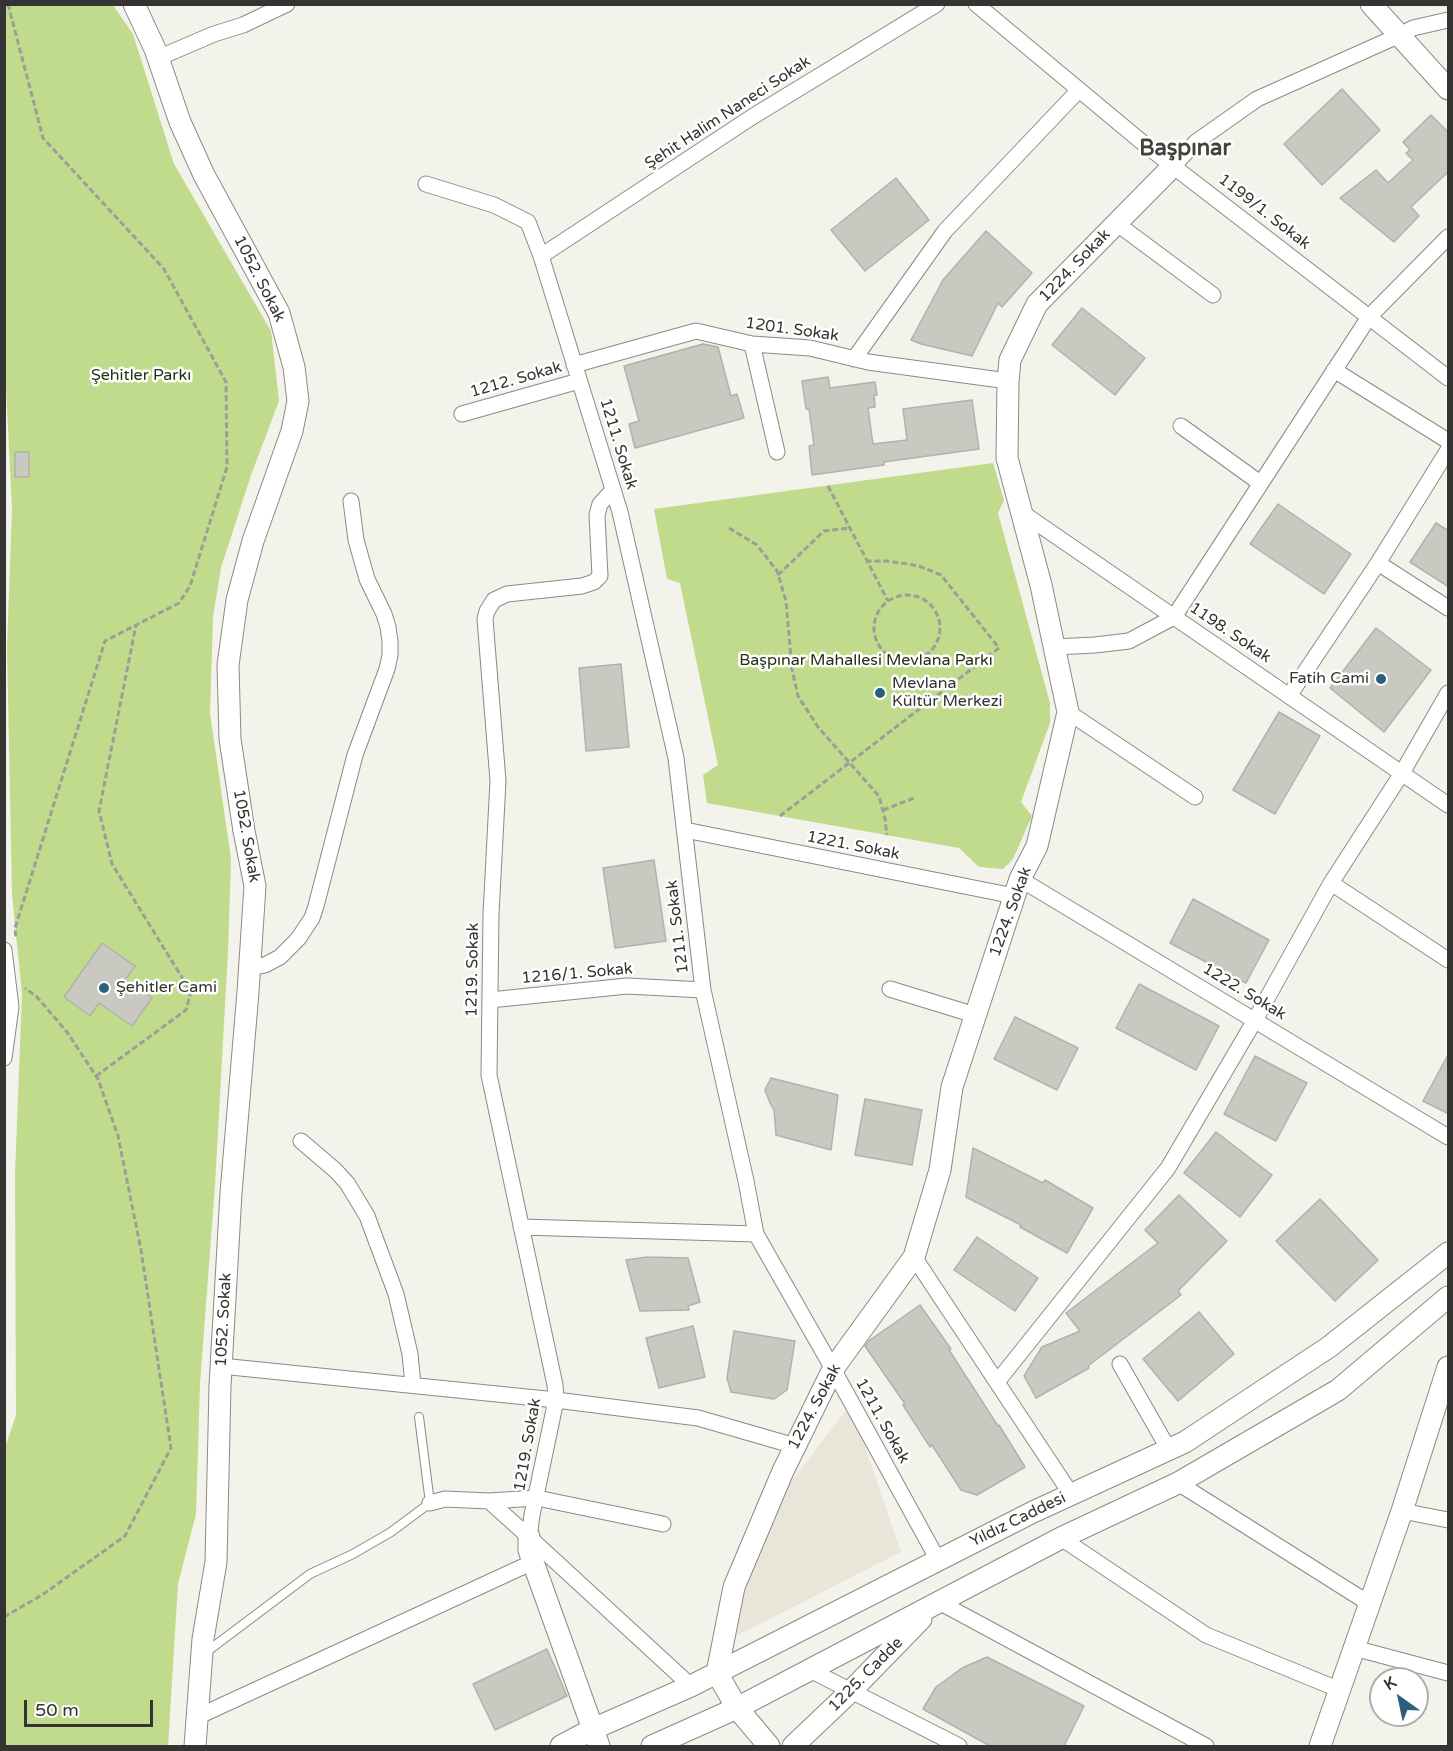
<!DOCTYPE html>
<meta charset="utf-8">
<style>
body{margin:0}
#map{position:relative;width:1453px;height:1751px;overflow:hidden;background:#f3f2eb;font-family:"Varela Round",sans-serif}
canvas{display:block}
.frame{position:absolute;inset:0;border:6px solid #353432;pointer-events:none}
.north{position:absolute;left:1369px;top:1667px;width:60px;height:60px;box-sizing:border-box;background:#fff;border:2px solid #aeaead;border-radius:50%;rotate:327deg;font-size:16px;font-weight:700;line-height:24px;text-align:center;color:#353432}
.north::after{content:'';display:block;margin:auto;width:21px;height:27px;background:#29617b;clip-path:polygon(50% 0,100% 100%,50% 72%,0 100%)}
.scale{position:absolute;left:24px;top:1700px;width:129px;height:27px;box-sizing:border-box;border:3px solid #353432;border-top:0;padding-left:8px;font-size:18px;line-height:21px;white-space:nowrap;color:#353432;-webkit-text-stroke:4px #fff;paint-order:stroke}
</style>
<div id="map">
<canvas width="1453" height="1751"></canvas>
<div class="frame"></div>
<div class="north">K</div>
<div class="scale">50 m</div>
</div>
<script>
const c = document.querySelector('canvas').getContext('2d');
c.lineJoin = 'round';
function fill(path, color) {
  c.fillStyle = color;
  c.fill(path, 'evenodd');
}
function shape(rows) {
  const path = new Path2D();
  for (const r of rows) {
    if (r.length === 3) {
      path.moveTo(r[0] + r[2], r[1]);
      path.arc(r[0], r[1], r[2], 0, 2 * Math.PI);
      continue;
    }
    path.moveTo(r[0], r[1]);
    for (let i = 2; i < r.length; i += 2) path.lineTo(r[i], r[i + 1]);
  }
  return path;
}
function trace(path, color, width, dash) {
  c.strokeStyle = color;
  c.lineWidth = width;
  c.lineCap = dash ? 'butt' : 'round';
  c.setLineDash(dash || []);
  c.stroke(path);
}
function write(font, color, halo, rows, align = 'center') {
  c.font = font + ' "Varela Round",sans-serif';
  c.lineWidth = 5;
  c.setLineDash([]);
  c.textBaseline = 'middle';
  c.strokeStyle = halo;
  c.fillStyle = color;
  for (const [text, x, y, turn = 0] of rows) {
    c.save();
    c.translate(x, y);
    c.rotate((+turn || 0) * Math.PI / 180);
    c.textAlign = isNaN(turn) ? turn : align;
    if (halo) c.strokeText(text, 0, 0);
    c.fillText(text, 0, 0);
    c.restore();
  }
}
fill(shape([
 [846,1411,855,1418,901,1552,736,1636,747,1574,785,1489]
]), '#e9e6d9');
fill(shape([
 [5,5,113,5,133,34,174,164,271,331,279,401,251,475,221,568,213,617,210,713,231,859,228,951,215,1185,200,1384,196,1514,178,1584,168,1746,5,1746,4,1451,16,1415,15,1174,22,994,12,894,7,647,12,509,4,347],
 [993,463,1004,500,998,513,1050,703,1050,723,1021,802,1032,816,1013,859,1003,869,979,867,959,848,707,803,703,775,718,765,680,583,667,579,654,509]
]), '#c0db8b');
const building = shape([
 [1342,89,1380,130,1322,185,1284,144,1342,89],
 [1431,115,1449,133,1449,171,1411,207,1419,216,1394,242,1340,198,1376,170,1388,183,1413,160,1406,153,1410,150,1403,142,1431,115],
 [896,178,929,220,865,271,831,230,896,178],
 [986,231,1032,273,1002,307,998,303,972,356,921,344,911,340,943,280,986,231],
 [1082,308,1145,358,1115,395,1052,345,1082,308],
 [703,344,718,347,731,396,737,394,744,418,635,448,629,424,639,421,624,366,703,344],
 [828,377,830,388,875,382,877,395,874,395,875,407,868,408,873,444,907,440,903,409,972,400,979,449,884,462,884,465,812,475,809,446,814,445,809,409,806,409,802,381,828,377],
 [15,452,29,452,29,477,15,477,15,452],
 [1278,504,1351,554,1324,594,1250,544,1278,504],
 [1436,523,1449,531,1449,587,1410,562,1436,523],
 [1376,628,1431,670,1384,732,1330,688,1376,628],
 [621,664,629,747,586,751,579,668,621,664],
 [1279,712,1320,736,1275,814,1233,790,1279,712],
 [654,860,666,941,615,948,603,868,654,860],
 [1193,899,1269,940,1246,983,1170,943,1193,899],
 [102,943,135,966,125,980,152,998,132,1026,99,1003,90,1016,64,997,102,943],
 [1139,984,1219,1026,1196,1070,1116,1028,1139,984],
 [1015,1017,1078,1048,1057,1090,994,1059,1015,1017],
 [1449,1053,1449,1114,1423,1101,1449,1053],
 [1255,1056,1307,1083,1276,1141,1224,1114,1255,1056],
 [771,1078,838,1095,831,1150,776,1135,774,1110,770,1103,765,1090,771,1078],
 [865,1099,922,1110,912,1165,855,1155,865,1099],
 [1216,1132,1272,1175,1240,1217,1184,1173,1216,1132],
 [973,1148,1043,1183,1045,1180,1093,1208,1067,1253,1020,1227,1021,1225,966,1197,973,1148],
 [1179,1195,1227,1241,1178,1291,1181,1295,1088,1366,1089,1368,1036,1398,1024,1376,1042,1347,1080,1331,1066,1313,1158,1243,1145,1230,1179,1195],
 [1320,1199,1378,1260,1335,1301,1276,1241,1320,1199],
 [977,1237,1038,1278,1015,1311,954,1270,977,1237],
 [647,1257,688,1258,700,1302,688,1306,689,1310,640,1311,626,1260,647,1257],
 [920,1305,951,1349,949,1350,998,1426,999,1425,1025,1467,977,1495,961,1490,932,1445,930,1447,903,1405,905,1404,865,1346,870,1340,920,1305],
 [1199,1312,1234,1354,1178,1401,1143,1359,1199,1312],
 [693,1326,705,1377,659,1388,646,1338,693,1326],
 [734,1331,795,1341,787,1390,774,1399,731,1392,727,1378,734,1331],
 [547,1649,567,1696,495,1730,473,1684,547,1649],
 [987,1657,1084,1706,1064,1746,990,1746,923,1709,936,1687,962,1668,987,1657]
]);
fill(building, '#c9c8c1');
trace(building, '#b2b1ab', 1.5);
const lane = shape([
 [205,1653,310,1574,353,1554,391,1532,430,1503,419,1417]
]);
const street = shape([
 [976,4,1143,143,1448,378],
 [158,58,214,34,243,25,287,4],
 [1174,165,1196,142,1257,99,1400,35,1413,28,1448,20],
 [426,184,494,205,528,222,541,256,620,512,676,758,703,990,746,1181,756,1234,833,1369,938,1560],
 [1116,223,1213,295],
 [541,256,752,117,937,4],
 [752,344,777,452],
 [854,359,945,231,1079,90],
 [574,365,696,331,752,344,810,348,868,362,1008,381],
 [1334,370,1448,441],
 [462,414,579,381],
 [1181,426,1260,483],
 [1021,512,1448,805],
 [1378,563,1448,608],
 [1054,647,1095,645,1129,641,1174,617,1369,317,1448,237],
 [1289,696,1378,563,1448,450],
 [1068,712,1195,797],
 [685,830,1014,896],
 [1020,879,1448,1137],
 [1331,883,1448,960],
 [4,950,11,1007,4,1058],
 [250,968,265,965,280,957,298,939,312,918,316,906,355,755,387,669,390,655,390,641,388,627,384,614,367,579,356,540,351,501],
 [890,989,975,1015],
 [490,1000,627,986,703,990],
 [301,1141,335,1170,347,1183,367,1216,396,1294,410,1354,413,1385],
 [521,1227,756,1234],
 [914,1257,1071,1494],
 [1120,1364,1169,1450],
 [221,1366,556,1400,698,1418,795,1446],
 [997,1382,1168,1168,1255,1020,1331,883,1402,773,1448,693],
 [1178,1483,1370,1604],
 [489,1501,529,1537,691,1686],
 [430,1503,445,1499,489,1501,537,1498,663,1524],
 [1402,1511,1448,1520],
 [529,1537,532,1515,556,1400,555,1385,489,1075,491,914,498,781,485,619,487,611,494,600,507,594,582,586,594,582,600,576,597,515,600,504,613,490],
 [1061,1538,1206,1635,1340,1690],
 [939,1602,1206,1746],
 [1354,1648,1448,1673],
 [810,1670,959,1746],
 [197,1717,533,1562]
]);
const secondary = shape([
 [134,4,155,49,180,122,204,175,279,313,294,367,298,401,292,431,253,541,237,600,228,665,230,739,244,831,255,886,248,992,231,1193,220,1386,216,1562,203,1639,195,1746],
 [1371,4,1448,89],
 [529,1537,529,1550,533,1562,599,1746],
 [561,1746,593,1729,691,1686,1033,1512,1185,1442,1329,1347,1448,1253],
 [652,1746,737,1708,1061,1538,1178,1483,1338,1390,1448,1297],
 [769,1746,737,1708,717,1673,734,1587,783,1471,833,1369,914,1257,940,1170,952,1087,1020,879,1037,846,1068,712,1041,585,1007,458,1008,381,1010,360,1037,304,1174,165],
 [793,1746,851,1691,921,1619],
 [1320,1746,1402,1511,1448,1367]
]);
trace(lane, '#8b8a84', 10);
trace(street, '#8b8a84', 17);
trace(secondary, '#8b8a84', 23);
trace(shape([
 [8,4,43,138,164,269,226,382,227,467,190,586,179,603,105,641,15,928,16,939],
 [828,486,888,601],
 [729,528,757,545,777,571,786,601,792,669,798,696,818,727,879,796,885,819,887,835],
 [778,575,824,531,849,528],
 [907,628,33],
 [883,810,914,798],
 [780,816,999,648,941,575,919,566,888,561,867,561],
 [96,1076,186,1010,191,992,112,864,99,811,136,625],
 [4,1617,42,1595,125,1536,171,1448,141,1250,118,1136,98,1079,67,1032,37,997,25,988]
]), '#9e9d98', 3, [6, 3]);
trace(lane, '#fff', 8);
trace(street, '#fff', 15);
trace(secondary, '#fff', 21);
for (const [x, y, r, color] of [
 [1381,679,6,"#29617b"],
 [880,693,6,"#29617b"],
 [104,988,6,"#29617b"]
]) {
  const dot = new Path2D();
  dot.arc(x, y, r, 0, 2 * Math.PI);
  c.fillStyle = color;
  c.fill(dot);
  trace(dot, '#fff', 2);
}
write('16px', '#353432', '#fff', [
 ["Şehit Halim Naneci Sokak",728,113,-33],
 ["1199/1. Sokak",1264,212,38],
 ["1224. Sokak",1075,266,-46],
 ["1052. Sokak",259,279,63],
 ["1201. Sokak",792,330,8],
 ["1212. Sokak",516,380,-16],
 ["1211. Sokak",618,444,73],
 ["1198. Sokak",1230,633,34],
 ["1052. Sokak",246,836,80],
 ["1221. Sokak",853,846,11],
 ["1224. Sokak",1011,912,-70],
 ["1211. Sokak",678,927,-97],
 ["1219. Sokak",473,970,-89],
 ["1216/1. Sokak",577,974,-5],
 ["1222. Sokak",1244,992,31],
 ["1052. Sokak",224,1320,-87],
 ["1224. Sokak",815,1407,-62],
 ["1211. Sokak",882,1421,61],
 ["1219. Sokak",528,1445,-80],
 ["Yıldız Caddesi",1018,1520,-26],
 ["1225. Cadde",866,1675,-45]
]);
write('16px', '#26310e', '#fff', [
 ["Şehitler Parkı",141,376],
 ["Başpınar Mahallesi Mevlana Parkı",866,661]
]);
write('16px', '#353432', '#fff', [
 ["Fatih Cami",1369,679,"right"],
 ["Mevlana",892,684],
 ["Kültür Merkezi",892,702],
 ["Şehitler Cami",116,988]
], 'left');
write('bold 22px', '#44423d', '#fff', [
 ["Başpınar",1185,149]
]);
</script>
